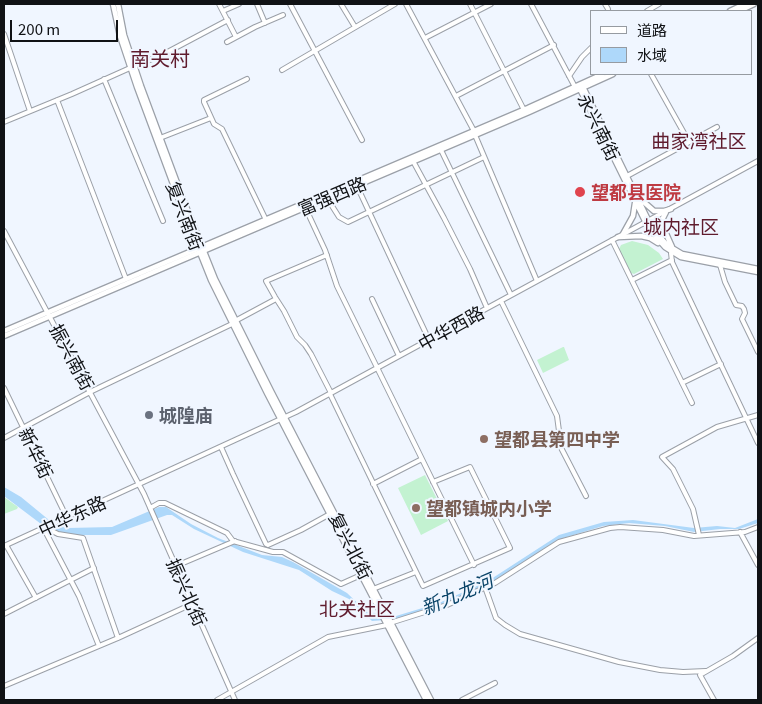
<!DOCTYPE html>
<meta charset="utf-8">
<style>
body{margin:0}
#map{position:relative;width:762px;height:704px;overflow:hidden;background:#f0f6ff;font-family:Georgia,"Noto Sans SC",serif}
canvas{display:block}
.frame{position:absolute;inset:0;border:5px solid #101215;pointer-events:none}
.legend{position:absolute;left:590px;top:10px;width:162px;height:65px;box-sizing:border-box;background:#f0f6ff;border:1px solid #969ba1;margin:0;padding:6px 9px;list-style:none;font-size:15px;color:#101215}
.legend li{display:flex;align-items:center;gap:10px;height:25px}
.legend b{width:25px;border:1px solid #969ba1}
.scale{position:absolute;left:10px;top:20px;width:108px;height:22px;box-sizing:border-box;border:2px solid #101215;border-top:0;padding-left:6px;font-size:15px;line-height:18px;white-space:nowrap;color:#101215;-webkit-text-stroke:4px #f0f6ff;paint-order:stroke}
</style>
<div id="map">
<canvas width="762" height="704"></canvas>
<div class="frame"></div>
<ul class="legend">
<li><b style="height:6px;background:#fff"></b>道路</li>
<li><b style="height:14px;background:#aed8fa"></b>水域</li>
</ul>
<div class="scale">200 m</div>
</div>
<script>
const c = document.querySelector('canvas').getContext('2d');
c.lineJoin = 'round';
function fill(path, color) {
  c.fillStyle = color;
  c.fill(path, 'evenodd');
}
function shape(rows) {
  const path = new Path2D();
  for (const r of rows) {
    path.moveTo(r[0], r[1]);
    for (let i = 2; i < r.length; i += 2) path.lineTo(r[i], r[i + 1]);
  }
  return path;
}
function trace(path, color, width, dash) {
  c.strokeStyle = color;
  c.lineWidth = width;
  c.lineCap = dash ? 'butt' : 'round';
  c.setLineDash(dash || []);
  c.stroke(path);
}
function write(font, color, halo, rows, align = 'center') {
  c.font = font + ' Georgia,"Noto Sans SC",serif';
  c.lineWidth = 4;
  c.setLineDash([]);
  c.textBaseline = 'middle';
  c.strokeStyle = halo;
  c.fillStyle = color;
  for (const [text, x, y, turn = 0] of rows) {
    c.save();
    c.translate(x, y);
    c.rotate((+turn || 0) * Math.PI / 180);
    c.textAlign = isNaN(turn) ? turn : align;
    if (halo) c.strokeText(text, 0, 0);
    c.fillText(text, 0, 0);
    c.restore();
  }
}
fill(shape([
 [632,241,648,245,659,253,663,259,634,274,631,273,619,249,621,245],
 [563,347,564,347,569,360,543,373,537,360],
 [425,475,448,521,421,535,398,488],
 [4,497,18,507,17,509,4,514]
]), '#c3f2d1');
fill(shape([
 [4,487,21,497,49,520,62,527,68,528,112,527,159,507,166,507,191,524,218,538,262,555,282,557,293,562,347,593,367,612,396,616,439,603,488,581,559,535,604,522,633,520,694,528,717,526,735,528,758,519,758,523,739,529,720,529,694,532,665,526,629,523,603,526,557,540,502,577,452,601,400,619,372,621,349,599,332,591,299,570,243,552,194,529,172,515,167,515,111,535,78,535,60,533,41,524,4,496]
]), '#aed8fa');
const minor = shape([
 [219,4,236,37],
 [257,4,265,23],
 [290,4,362,140],
 [341,4,355,27],
 [406,4,474,131],
 [470,4,524,110],
 [531,4,575,87],
 [605,4,608,9],
 [223,11,239,4],
 [647,11,659,4],
 [4,34,30,111],
 [425,38,491,4],
 [227,42,255,27,283,15],
 [134,66,160,56,228,20],
 [282,70,395,4],
 [651,74,689,142],
 [569,76,582,57,591,48],
 [104,79,163,221],
 [247,79,204,100,204,102,214,124,222,129,266,220],
 [456,96,554,45],
 [57,100,126,279],
 [4,122,72,94,130,68],
 [475,135,537,281],
 [160,138,211,118],
 [441,150,511,295],
 [413,161,444,218,470,269,487,308],
 [627,176,717,127],
 [357,186,429,340],
 [327,198,339,217,348,222,484,157],
 [305,207,325,250,337,286,474,565],
 [4,231,144,494,235,700],
 [612,240,692,403],
 [671,253,672,262,758,443],
 [327,255,266,281,275,297,284,311,297,337,305,345,311,354,331,393],
 [720,265,725,282,736,305,742,306,744,309,745,313,742,319,758,352],
 [632,280,672,260],
 [372,299,399,356],
 [501,301,557,416,559,431,557,440,586,496],
 [235,321,276,299],
 [682,383,721,364],
 [4,388,67,518],
 [330,394,423,586,510,548,470,467,433,482],
 [4,438,90,392,232,324],
 [221,447,233,474,266,544,268,545,301,530,330,514],
 [373,484,422,459],
 [150,508,159,503,165,503,227,533,233,541,273,552,283,552,341,584,361,575],
 [46,528,58,534,83,538,118,638],
 [44,529,79,596,99,646],
 [740,532,758,565],
 [699,535,693,509,673,469,662,457,717,427,758,415],
 [6,545,36,598],
 [4,546,296,412,758,161],
 [176,566,235,541],
 [485,587,496,618,505,625,520,634,619,662,660,670,683,672,706,671],
 [373,589,416,572],
 [4,614,94,568],
 [390,623,447,605,495,583,559,542,610,528,620,527,663,530,694,536,745,532,758,527],
 [4,686,118,638,192,604],
 [217,700,328,637,387,625],
 [462,700,495,683],
 [714,700,700,675,733,656,758,638]
]);
const major = shape([
 [113,4,120,36,137,87,179,200,211,280,267,393,426,700],
 [118,4,124,35,141,86,183,199,215,279,271,391,431,700],
 [730,11,745,4],
 [739,11,754,4],
 [582,85,652,228,667,245,682,254,758,269],
 [579,87,649,229,665,247,681,257,758,272],
 [638,197,654,211,664,211,671,209],
 [666,212,663,218,663,227,672,247],
 [623,234,633,216,635,203],
 [618,237,641,236,650,238,658,243],
 [4,331,528,108,603,74],
 [4,336,529,112,613,74]
]);
trace(minor, '#9ba0a8', 6);
trace(major, '#9ba0a8', 7);
trace(minor, '#fff', 4);
trace(major, '#fff', 4.5);
for (const [x, y, r, color] of [
 [580,192,6,"#e0444e"],
 [149,415,5,"#6b7280"],
 [484,439,5,"#8d6e63"],
 [416,508,5,"#8d6e63"]
]) {
  const dot = new Path2D();
  dot.arc(x, y, r, 0, 2 * Math.PI);
  c.fillStyle = color;
  c.fill(dot);
  trace(dot, '#f0f6ff', 2);
}
write('18px', '#101215', '#f0f6ff', [
 ["永兴南街",599,127,64],
 ["富强西路",332,196,-23],
 ["复兴南街",185,216,69],
 ["中华西路",451,328,-29],
 ["振兴南街",72,357,62],
 ["新华街",36,453,64],
 ["中华东路",72,516,-25],
 ["复兴北街",351,546,63],
 ["振兴北街",187,592,66]
]);
write('bold 18px', '#be3a42', '#f0f6ff', [
 ["望都县医院",591,192]
], 'left');
write('bold 18px', '#5b616d', '#f0f6ff', [
 ["城隍庙",159,415]
], 'left');
write('bold 18px', '#785e54', '#f0f6ff', [
 ["望都县第四中学",494,439],
 ["望都镇城内小学",426,508]
], 'left');
write('19px', '#5f1b2d', '#f0f6ff', [
 ["曲家湾社区",699,141],
 ["城内社区",681,227],
 ["北关社区",357,609]
]);
write('italic 19px', '#0a4468', '#f0f6ff', [
 ["新九龙河",457,594,-23]
]);
write('20px', '#5f1b2d', '#f0f6ff', [
 ["南关村",160,58]
]);
</script>
